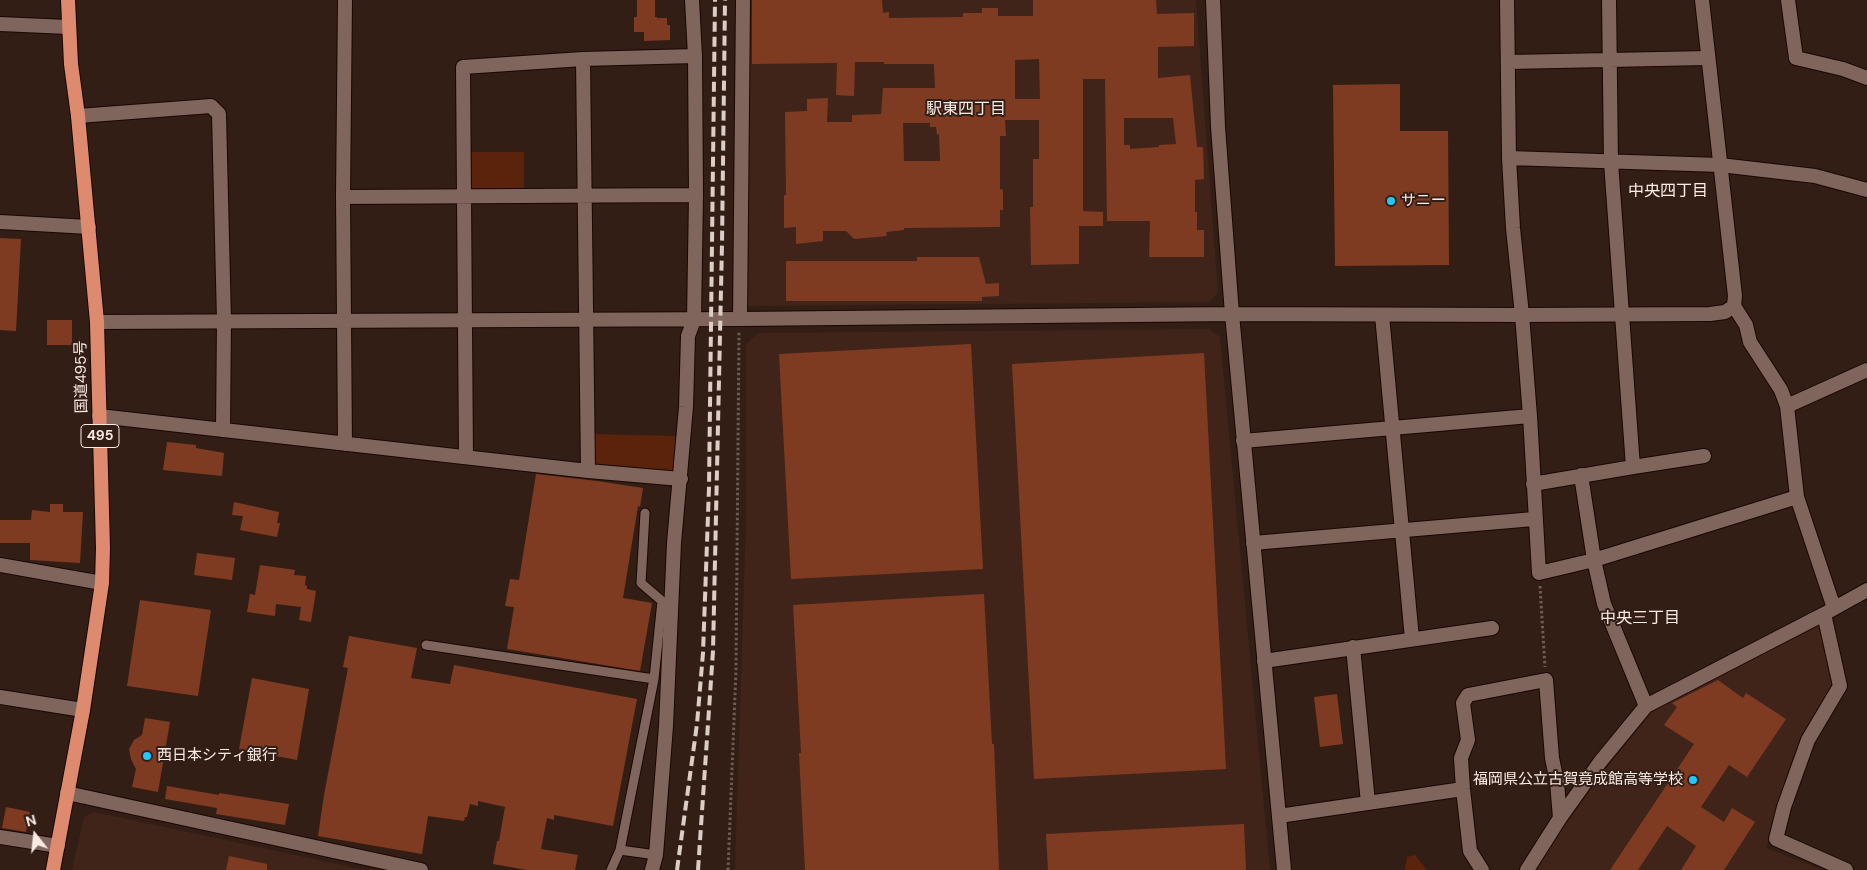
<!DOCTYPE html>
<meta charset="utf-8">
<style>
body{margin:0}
#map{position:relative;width:1867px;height:870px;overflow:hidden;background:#331e16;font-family:"DM Sans",sans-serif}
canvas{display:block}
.north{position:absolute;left:10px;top:810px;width:50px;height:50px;-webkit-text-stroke:4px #331e16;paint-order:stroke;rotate:344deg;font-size:14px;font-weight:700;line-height:20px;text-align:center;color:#faebe5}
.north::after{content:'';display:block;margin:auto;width:18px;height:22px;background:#faebe5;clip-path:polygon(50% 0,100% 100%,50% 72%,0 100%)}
</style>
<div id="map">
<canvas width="1867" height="870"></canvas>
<div class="north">N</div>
</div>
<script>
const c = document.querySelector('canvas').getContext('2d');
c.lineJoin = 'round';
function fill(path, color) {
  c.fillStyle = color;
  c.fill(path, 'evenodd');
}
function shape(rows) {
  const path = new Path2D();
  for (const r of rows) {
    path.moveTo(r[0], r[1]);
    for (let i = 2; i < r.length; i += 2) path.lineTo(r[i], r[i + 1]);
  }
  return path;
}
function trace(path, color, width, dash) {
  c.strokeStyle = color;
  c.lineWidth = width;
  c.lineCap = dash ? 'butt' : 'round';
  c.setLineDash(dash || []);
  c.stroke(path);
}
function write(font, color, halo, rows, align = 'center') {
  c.font = font + ' "DM Sans","Noto Sans JP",sans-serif';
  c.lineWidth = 4;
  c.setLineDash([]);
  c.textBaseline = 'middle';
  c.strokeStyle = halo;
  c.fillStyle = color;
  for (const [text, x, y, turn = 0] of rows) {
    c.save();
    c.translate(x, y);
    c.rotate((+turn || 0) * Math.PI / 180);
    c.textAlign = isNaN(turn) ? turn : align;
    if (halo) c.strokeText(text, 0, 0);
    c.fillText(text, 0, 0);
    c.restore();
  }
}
fill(shape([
 [748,0,1196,0,1218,293,1209,302,743,306],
 [1209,329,1220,337,1270,870,735,870,746,521,746,344,759,333],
 [1824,621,1835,682,1803,737,1766,848,1823,870,1535,870,1562,823,1656,707],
 [94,812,365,870,72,870,84,817]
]), '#40241a');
fill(shape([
 [469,152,524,152,524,189,469,190],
 [592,434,677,436,675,469,669,473,594,465],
 [1415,855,1427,870,1405,870,1407,857]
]), '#5b230c');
fill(shape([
 [637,0,655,0,655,17,657,17,657,18,667,18,667,25,670,25,670,40,644,41,644,32,634,32,634,17,637,17],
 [752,0,882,0,883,13,889,12,889,18,963,17,963,13,982,13,982,8,998,8,998,16,1033,16,1033,0,1156,0,1157,14,1194,13,1194,46,1158,47,1158,78,1190,75,1197,147,1203,147,1204,179,1195,180,1195,212,1197,212,1197,230,1204,230,1204,257,1149,257,1150,221,1107,221,1105,79,1083,79,1083,211,1103,212,1103,226,1079,226,1079,264,1031,265,1030,207,1033,207,1033,159,1039,159,1039,120,1005,120,1006,136,1000,136,1000,189,1003,190,1003,210,1000,210,1000,227,904,228,904,230,886,232,887,236,854,239,846,231,823,231,823,241,796,244,796,227,784,228,784,195,786,195,785,112,807,111,807,99,828,98,827,122,852,122,852,115,881,114,883,88,935,88,934,64,884,64,884,62,855,62,854,96,836,95,837,63,752,64],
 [1039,59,1040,99,1015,99,1015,60],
 [1124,118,1173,118,1176,144,1159,145,1159,147,1130,149,1130,145,1124,145],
 [903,123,930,123,930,127,936,127,937,135,939,134,940,161,904,161],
 [1400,84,1400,131,1448,131,1449,265,1335,266,1333,85],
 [0,238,21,239,16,331,0,330],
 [917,257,979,257,986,284,999,283,999,296,982,297,982,301,786,301,786,261,917,261],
 [47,320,72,320,72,345,47,345],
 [971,344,983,569,791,579,779,354],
 [1204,353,1226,769,1034,779,1012,364],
 [167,442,196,445,196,448,224,453,222,476,163,470],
 [536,474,597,481,643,488,640,507,638,506,623,598,652,603,640,671,507,649,514,607,505,606,510,579,519,580],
 [234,502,279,512,277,523,280,523,277,537,240,530,243,516,232,515],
 [50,504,63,504,63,512,83,512,80,563,30,560,30,543,0,543,0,520,31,520,32,510,50,512],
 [197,553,235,558,232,580,194,575],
 [260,565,295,570,294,575,306,576,305,585,307,586,307,589,316,591,311,622,299,620,301,607,276,604,275,616,247,612,250,594,255,595],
 [984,594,992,744,994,744,999,870,805,870,799,753,801,753,793,605],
 [140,600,211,610,198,696,127,686],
 [349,636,417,648,411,678,450,684,454,665,637,699,613,826,554,815,554,820,547,818,541,849,578,855,575,870,527,870,493,864,497,841,499,841,505,807,478,801,478,806,470,804,467,817,465,817,464,821,428,816,422,854,318,836,324,795,348,668,343,667],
 [252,678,309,689,297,760,239,749],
 [1718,680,1743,698,1746,693,1786,719,1747,777,1729,765,1701,807,1724,822,1732,808,1755,822,1724,870,1681,870,1696,846,1667,826,1638,870,1610,870,1694,744,1664,725,1677,707,1672,703],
 [1337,694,1343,744,1320,747,1314,697],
 [145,718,170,722,158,792,132,787,136,769,131,759,129,749,134,740,142,735],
 [167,786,219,795,219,793,289,804,285,825,216,814,217,808,165,799],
 [6,807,30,812,26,832,2,828],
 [1244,824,1246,870,1048,870,1046,834],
 [229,856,267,864,267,870,226,870]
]), '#7f3b22');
const service = shape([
 [426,645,654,679],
 [620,850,656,855],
 [611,870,620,850,654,679,662,601,641,583,645,513]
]);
const minor = shape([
 [345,0,343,197,345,444],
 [1507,0,1509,158,1513,228,1522,315,1530,416,1539,573,1594,560,1797,497],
 [1788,0,1796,58,1843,69,1867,78],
 [0,24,68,27],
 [1508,62,1708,58],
 [78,116,211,106,219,114,224,321,223,430],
 [1509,158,1720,165,1815,176,1867,190],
 [343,197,696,195],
 [0,222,89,227],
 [1734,306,1746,325,1750,342,1781,390,1787,406,1797,497,1834,608],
 [1382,315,1412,639],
 [740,319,743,0],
 [694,320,696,195,695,56],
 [1787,406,1867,370],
 [99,416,588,471,583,59],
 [1243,441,1530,416],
 [466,457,463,67,583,59,695,56,692,0],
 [1633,467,1704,456],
 [588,471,681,479],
 [1581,475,1594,560,1604,604,1646,706],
 [1533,484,1633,467,1611,162,1609,0],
 [1253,543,1534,519],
 [0,565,102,583],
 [1824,614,1840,686,1808,740,1784,807,1776,839,1846,870],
 [1353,647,1368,803],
 [1264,661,1492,628],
 [0,697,83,710],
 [1279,816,1463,789],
 [0,837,58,846],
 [1482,870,1470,851,1463,789,1461,758,1468,740,1463,703,1468,695,1546,680,1552,758,1557,782,1560,818],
 [1527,870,1560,818,1600,762,1646,706,1824,614,1867,590]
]);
const tertiary = shape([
 [1213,0,1218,127,1232,314,1284,870],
 [97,322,740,319,1232,314,1522,315,1710,314,1725,312,1734,306,1735,296,1702,0],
 [67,793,421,870],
 [652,870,656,855,666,726,674,543,686,407,688,336,694,320]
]);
const trunk = shape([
 [53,870,83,710,102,583,103,548,97,322,78,116,71,64,68,0]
]);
trace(service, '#1a0703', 11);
trace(minor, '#1a0703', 16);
trace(tertiary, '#1a0703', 16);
trace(trunk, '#1a0703', 16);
trace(shape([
 [1540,586,1545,667],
 [728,870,736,670,739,332]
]), '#6f5c55', 3, [2.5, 2.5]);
trace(service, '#7f655c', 9);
trace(minor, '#7f655c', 14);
trace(tertiary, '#7f655c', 14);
trace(trunk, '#de8a6e', 14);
trace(shape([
 [677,870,697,724,703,653,709,488,715,0],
 [698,870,713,651,722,244,725,0]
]), '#ddcdc7', 4, [10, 5]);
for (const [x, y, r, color] of [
 [1391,201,5,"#1fc9fd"],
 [147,756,5,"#1fc9fd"],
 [1693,780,5,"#1fc9fd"]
]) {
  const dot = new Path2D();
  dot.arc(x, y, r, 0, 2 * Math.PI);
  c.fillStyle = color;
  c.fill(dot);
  trace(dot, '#331e16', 2);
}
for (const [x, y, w] of [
 [100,436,38]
]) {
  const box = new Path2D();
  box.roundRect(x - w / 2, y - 11.5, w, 23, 4);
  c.fillStyle = '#331e16';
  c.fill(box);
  trace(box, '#faebe5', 1);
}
write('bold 14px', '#faebe5', null, [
 ["495",100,436]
]);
write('15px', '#faebe5', '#331e16', [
 ["サニー",1401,201],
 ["西日本シティ銀行",157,756],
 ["福岡県公立古賀竟成館高等学校",1683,780,"right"]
], 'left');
write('15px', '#faebe5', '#331e16', [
 ["国道495号",82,377,-91]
]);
write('16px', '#faebe5', '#331e16', [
 ["駅東四丁目",966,110],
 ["中央四丁目",1668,192],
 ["中央三丁目",1640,619]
]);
</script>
